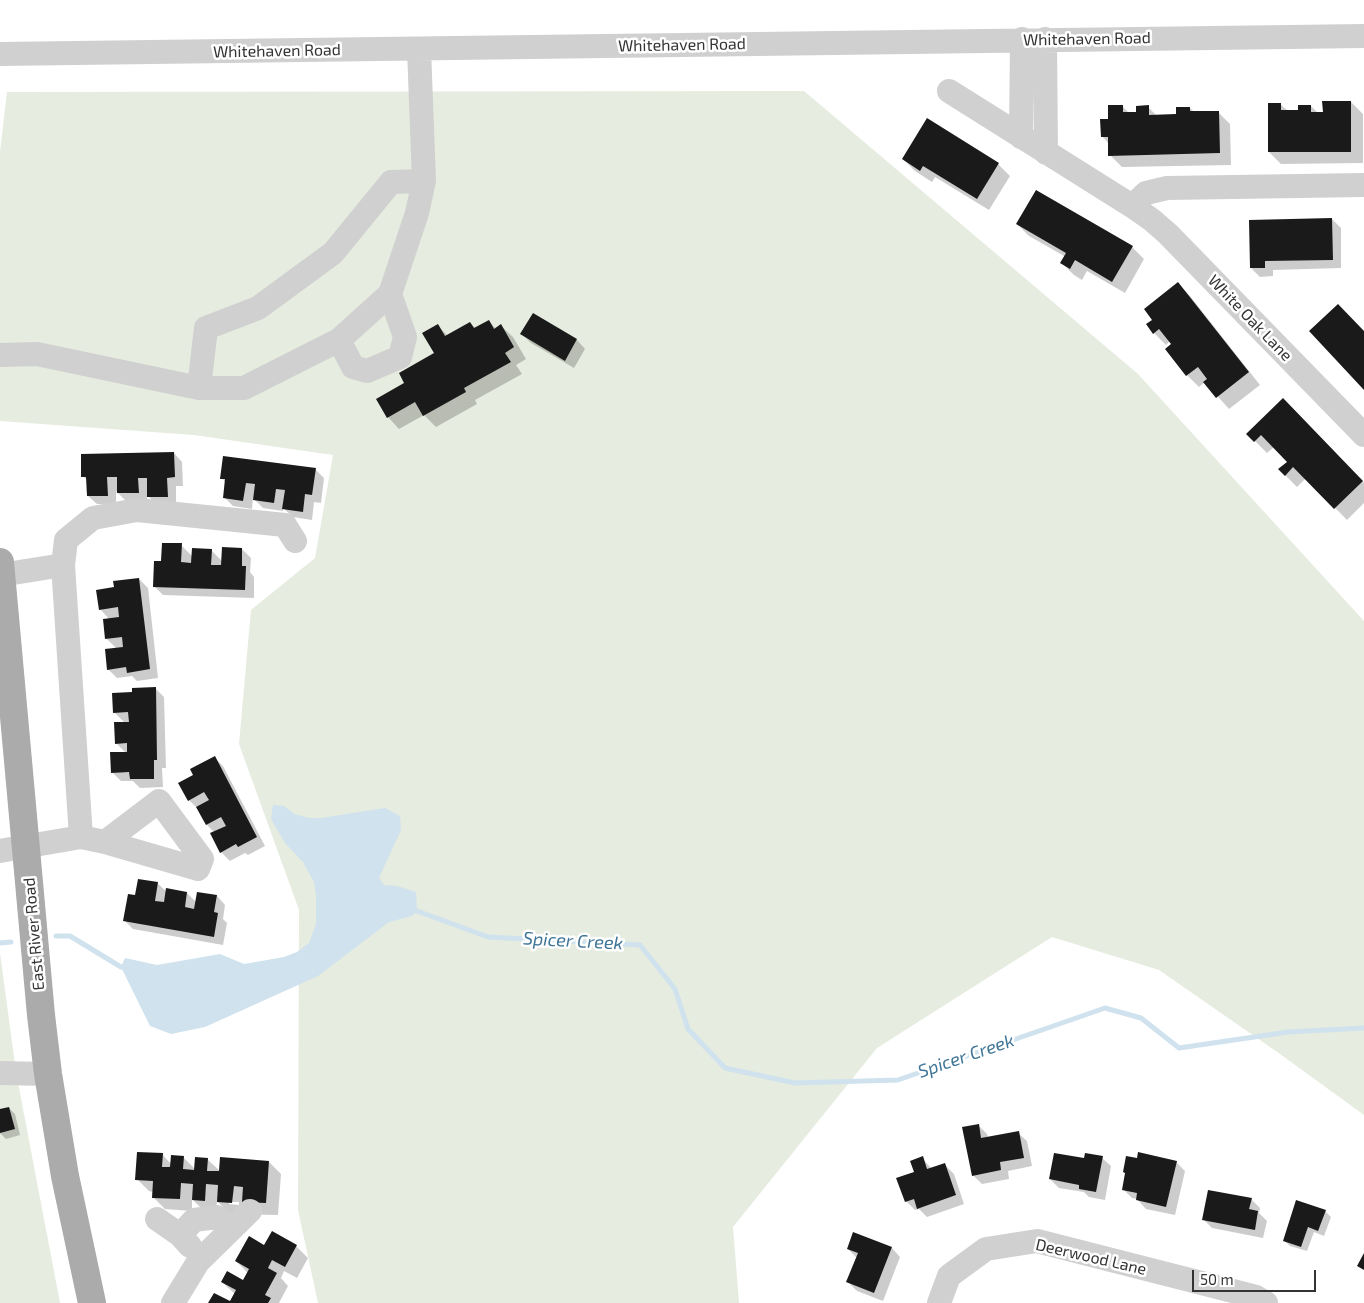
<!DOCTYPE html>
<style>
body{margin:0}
#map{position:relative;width:1364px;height:1303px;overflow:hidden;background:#fff;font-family:"Exo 2",sans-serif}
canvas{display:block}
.scale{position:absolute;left:1192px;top:1270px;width:124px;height:22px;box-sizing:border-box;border:2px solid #333;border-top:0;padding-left:6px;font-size:15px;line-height:18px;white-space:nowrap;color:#333;-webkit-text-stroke:4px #fff;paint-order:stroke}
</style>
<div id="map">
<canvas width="1364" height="1303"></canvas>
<div class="scale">50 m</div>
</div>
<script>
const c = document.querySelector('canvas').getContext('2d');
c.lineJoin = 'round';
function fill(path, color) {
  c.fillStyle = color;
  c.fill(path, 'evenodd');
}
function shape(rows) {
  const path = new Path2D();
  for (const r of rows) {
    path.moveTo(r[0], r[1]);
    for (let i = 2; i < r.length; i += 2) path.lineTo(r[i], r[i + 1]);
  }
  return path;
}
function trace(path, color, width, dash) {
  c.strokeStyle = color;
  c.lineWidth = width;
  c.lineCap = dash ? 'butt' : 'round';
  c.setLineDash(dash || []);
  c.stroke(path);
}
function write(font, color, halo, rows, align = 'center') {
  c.font = font + ' "Exo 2",sans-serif';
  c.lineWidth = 5;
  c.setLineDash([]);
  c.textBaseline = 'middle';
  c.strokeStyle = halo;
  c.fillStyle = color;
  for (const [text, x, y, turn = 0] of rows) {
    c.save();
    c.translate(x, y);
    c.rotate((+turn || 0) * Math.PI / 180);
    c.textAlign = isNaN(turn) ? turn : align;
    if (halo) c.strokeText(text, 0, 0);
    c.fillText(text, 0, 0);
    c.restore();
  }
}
fill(shape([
 [804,91,1138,374,1364,621,1364,1115,1280,1054,1159,970,1052,937,877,1048,733,1227,739,1303,318,1303,298,1210,299,910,239,744,251,610,315,558,333,455,194,435,0,421,0,152,7,92],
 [0,953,16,1072,60,1303,0,1303]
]), '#e6ecdf');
fill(shape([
 [273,805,284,806,294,814,309,818,321,818,385,808,400,816,401,830,379,878,384,885,397,886,416,892,417,911,412,916,389,922,318,976,205,1027,171,1034,150,1026,121,967,125,958,157,965,220,954,244,964,284,957,297,952,309,943,316,924,316,895,314,882,303,862,285,843,271,819]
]), '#cfe2ee');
fill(shape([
 [1351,102,1363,114,1363,163,1281,164,1269,152,1280,104,1288,111,1299,111,1311,106,1318,113,1324,113],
 [1122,106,1129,113,1138,113,1148,107,1157,116,1177,115,1190,108,1194,112,1218,112,1230,124,1231,165,1122,167,1110,155,1109,144,1102,136,1110,120],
 [903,159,998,164,1010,176,989,210,935,177,932,182,915,171],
 [1036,192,1132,247,1144,259,1125,293,1087,271,1082,280,1074,275,1062,263,1066,257,1029,236,1017,224],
 [1332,219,1341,228,1341,268,1273,270,1273,276,1260,277,1251,268],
 [1178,284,1190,296,1260,385,1229,409,1205,382,1199,387,1187,375,1173,345,1170,341,1166,345,1154,333,1154,320],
 [533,315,577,340,585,349,574,368,531,343,522,334],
 [489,321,496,329,501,326,513,337,526,359,516,365,522,374,475,400,477,404,436,427,424,415,399,429,388,417,406,383,436,354,438,326,448,336,470,323,476,329],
 [1283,400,1364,483,1364,503,1347,520,1306,478,1297,487,1280,470,1288,462,1274,447,1267,453,1248,434],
 [174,453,182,462,183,486,176,486,176,505,158,506,147,495,147,501,127,502,116,491,116,504,97,504,88,496,88,481,83,476],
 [315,469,324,478,321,503,314,502,312,520,293,517,283,508,283,511,263,508,253,498,252,509,233,506,224,497,226,483,222,478],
 [181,545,192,556,211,550,222,561,242,549,251,558,250,572,254,577,254,598,163,595,154,586],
 [139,579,148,588,158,678,137,681,132,676,117,678,108,669,117,649,107,639,110,620,100,609,115,589],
 [155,688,164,697,166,768,162,768,163,787,140,788,133,781,121,781,112,772,126,753,116,743,125,723,114,712,133,694],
 [214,757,223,766,265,846,248,855,245,853,230,861,221,852,215,833,207,825,198,809,189,800,195,775],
 [157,883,167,892,187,893,196,902,217,896,225,905,223,919,227,923,223,945,133,929,124,920,136,896],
 [9,1108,15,1114,20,1135,6,1139,0,1133,0,1111],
 [978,1125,987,1134,988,1138,1018,1133,1027,1141,1032,1166,1008,1171,1009,1179,982,1184,973,1175],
 [162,1154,171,1164,183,1157,196,1170,207,1159,220,1171,269,1162,281,1174,278,1215,230,1214,217,1201,216,1212,205,1212,192,1199,192,1211,165,1209,153,1197,153,1192,149,1191,137,1179],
 [229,1202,239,1202,239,1205,229,1204],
 [922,1158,932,1169,945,1165,954,1174,964,1204,927,1217,919,1209,915,1210,906,1201],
 [1102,1158,1111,1166,1105,1200,1089,1197,1084,1192,1059,1188,1050,1179,1085,1160],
 [1176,1162,1185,1171,1175,1215,1146,1209,1137,1199,1132,1198,1123,1189,1126,1174,1124,1172],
 [1251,1199,1260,1208,1259,1213,1267,1221,1263,1238,1212,1228,1203,1219],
 [1325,1211,1331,1217,1324,1236,1314,1232,1307,1251,1290,1246,1284,1240],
 [854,1234,892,1248,900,1257,883,1301,857,1291,848,1282,857,1258,848,1249],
 [296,1246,308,1258,297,1278,284,1271,281,1278,288,1286,279,1303,210,1303,230,1303,235,1294,222,1282,244,1282,248,1273,236,1261,265,1247]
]), '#0003');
trace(shape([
 [411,910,417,911,488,937,640,945,675,989,688,1029,725,1068,795,1083,898,1080,1105,1008,1141,1018,1179,1048,1288,1032,1364,1028],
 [56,936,70,936,121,967,126,968],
 [0,943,11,942]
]), '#cfe2ee', 5);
fill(shape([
 [1322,101,1351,101,1351,152,1268,152,1268,103,1281,103,1281,110,1298,110,1298,105,1311,105,1311,112,1323,112],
 [1108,105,1123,105,1123,112,1136,112,1136,106,1149,105,1149,115,1176,114,1176,107,1190,107,1190,111,1219,111,1220,153,1108,156,1108,137,1101,137,1100,119,1108,119],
 [927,118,999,163,977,199,923,166,920,171,902,159],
 [1036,190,1133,246,1112,282,1075,260,1070,269,1060,263,1066,253,1016,224],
 [1332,218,1333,260,1265,261,1265,268,1250,268,1249,220],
 [1178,282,1249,372,1216,398,1203,382,1207,379,1198,367,1186,376,1165,349,1171,344,1159,329,1153,334,1146,324,1152,320,1144,309],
 [1338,304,1364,331,1364,390,1309,331],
 [533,313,577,339,565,361,520,334],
 [489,320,494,329,501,324,514,347,505,353,511,362,464,388,466,392,423,416,415,402,387,418,376,399,404,383,399,373,434,353,422,333,438,324,445,336,470,322,474,328],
 [1283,398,1363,481,1334,509,1293,467,1285,476,1278,469,1287,462,1261,435,1254,442,1246,434],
 [174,452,175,477,167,478,168,497,147,497,147,478,138,478,139,493,117,493,117,477,107,477,108,496,87,496,86,477,81,477,81,454],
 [223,456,316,468,312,495,305,494,303,512,282,509,285,490,276,489,274,503,253,500,255,484,246,483,243,501,223,498,225,479,220,479],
 [162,543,182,543,181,562,191,563,192,548,212,549,211,565,221,565,222,547,242,548,242,566,246,566,245,590,153,587,154,561,161,561],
 [139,578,150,669,127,673,126,667,107,670,105,649,123,647,122,637,105,639,103,619,119,617,118,607,99,610,96,590,114,587,113,581],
 [156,687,157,760,154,760,154,779,130,779,129,772,111,773,110,752,127,752,127,743,115,744,114,722,129,722,128,712,113,713,112,693,132,692,132,688],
 [215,756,257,837,238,847,236,844,220,853,210,833,226,826,221,817,206,825,196,807,209,800,204,792,188,801,178,783,193,775,190,769],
 [138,879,158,882,155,901,164,902,166,888,187,892,185,907,194,909,197,892,217,895,214,912,218,913,214,937,123,921,128,894,135,895],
 [9,1107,15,1129,0,1133,0,1109],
 [979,1124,981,1138,1019,1131,1024,1158,1000,1162,1001,1170,972,1176,962,1127],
 [137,1152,163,1153,162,1167,170,1167,171,1155,184,1156,183,1169,194,1170,195,1157,208,1158,207,1171,219,1171,220,1157,269,1161,266,1203,242,1202,243,1187,234,1186,232,1203,217,1202,218,1185,206,1184,205,1201,192,1200,193,1184,181,1183,180,1199,152,1198,153,1181,135,1180],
 [1138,1152,1177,1161,1166,1207,1136,1200,1137,1193,1122,1190,1125,1173,1123,1172,1126,1156,1137,1158],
 [1054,1153,1084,1158,1085,1153,1103,1156,1096,1192,1079,1189,1079,1185,1049,1179],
 [923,1156,927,1169,945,1163,956,1195,917,1209,914,1199,905,1202,896,1178,914,1172,910,1161],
 [1208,1190,1252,1198,1249,1209,1258,1211,1255,1230,1202,1220],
 [1296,1200,1326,1210,1318,1231,1308,1227,1301,1247,1283,1241],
 [272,1231,297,1245,285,1267,272,1260,268,1268,277,1273,265,1295,271,1298,268,1303,208,1303,214,1293,230,1301,236,1290,221,1282,227,1271,243,1280,249,1269,235,1261,249,1236,264,1245],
 [853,1232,892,1247,874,1293,846,1282,858,1253,847,1249],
 [1364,1253,1364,1270,1357,1266]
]), '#1a1a1a');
trace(shape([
 [1045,39,1046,153],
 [0,54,1364,36],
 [949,91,1132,206,1152,220,1168,234,1364,435],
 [1021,137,1022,39],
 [1132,206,1146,193,1167,188,1364,185],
 [339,340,353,367,367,371,400,357,405,337,390,294],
 [0,355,37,354,199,388,244,388,339,340,390,294,417,213,424,181,419,49],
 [199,388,206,328,258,308,333,253,391,182,424,181],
 [1,575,63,565],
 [81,837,63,565,66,540,93,518,137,510,285,525,295,541],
 [0,851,81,837,105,842,198,869,202,859,159,801,105,842],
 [0,1073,48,1074],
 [157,1219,180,1235,190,1246],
 [180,1235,194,1220,217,1217,229,1229],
 [173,1303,198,1262,250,1211],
 [939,1303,949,1276,986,1249,1037,1241,1256,1297,1266,1303]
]), '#d0d0d0', 24);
trace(shape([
 [0,562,41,1015,48,1074,65,1176,92,1303]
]), '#ababab', 28);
write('16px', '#333', '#fff', [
 ["Whitehaven Road",1087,39,-1],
 ["Whitehaven Road",682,45,-1],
 ["Whitehaven Road",277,51,-1],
 ["White Oak Lane",1250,318,46],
 ["East River Road",34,934,-95],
 ["Deerwood Lane",1091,1257,13]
]);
write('italic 18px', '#3f7597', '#fff', [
 ["Spicer Creek",573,941,3],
 ["Spicer Creek",966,1056,-19]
]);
</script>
